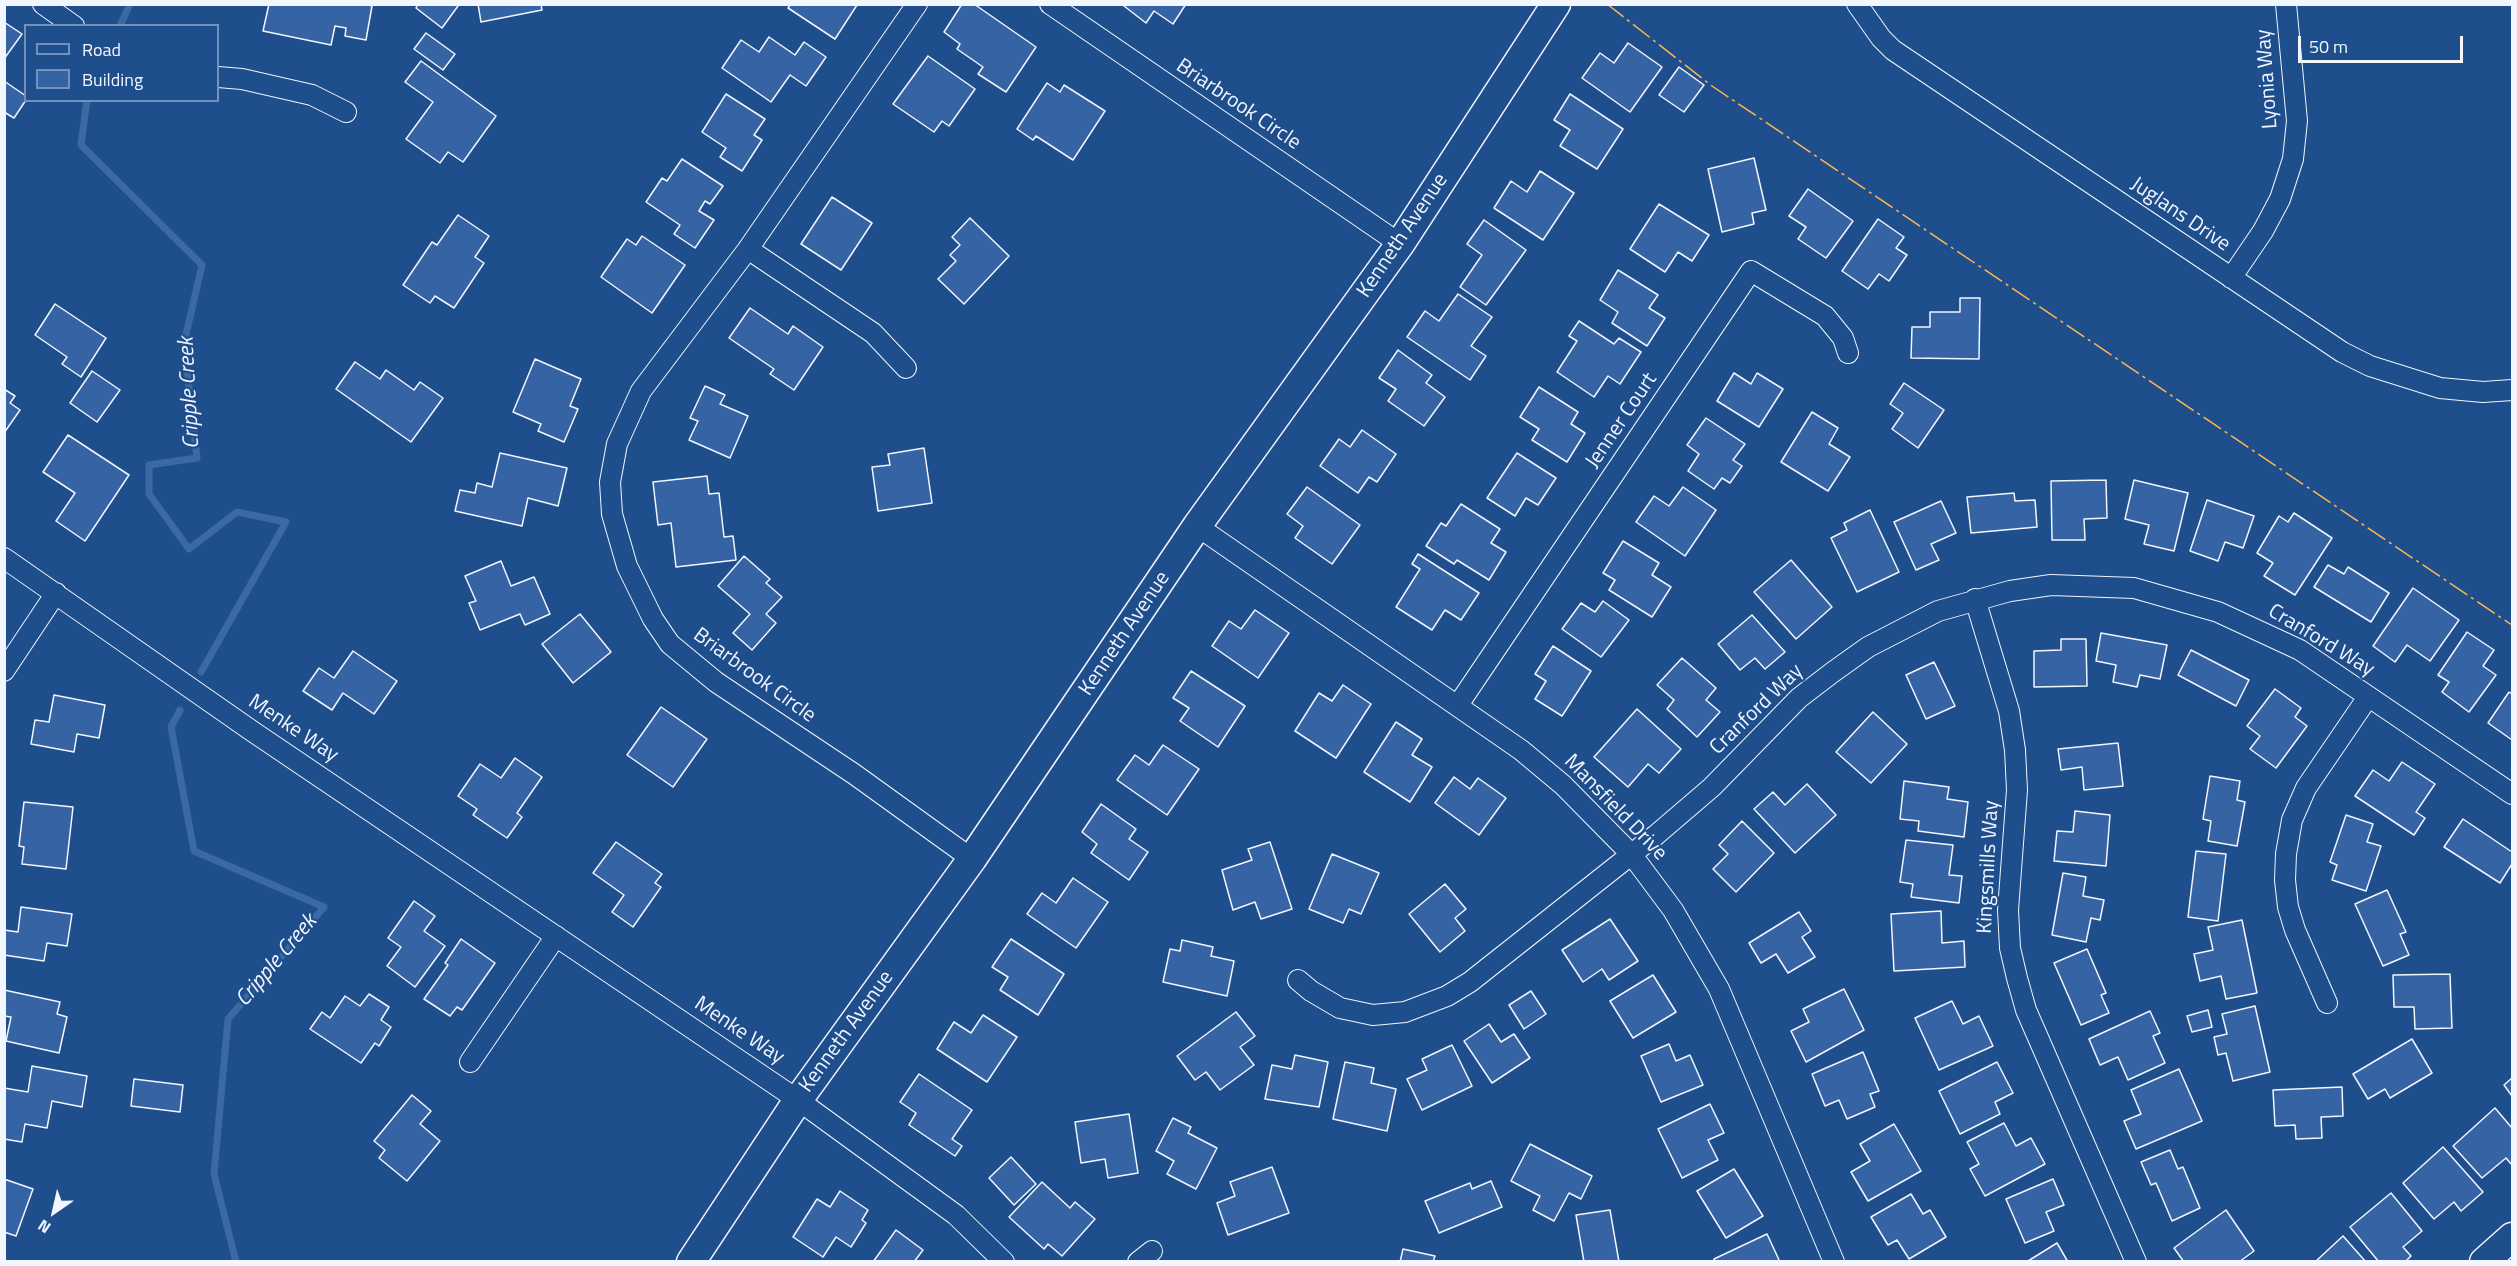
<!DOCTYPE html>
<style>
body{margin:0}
#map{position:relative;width:2517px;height:1266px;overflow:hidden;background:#1f4e8c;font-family:"Titillium Web",sans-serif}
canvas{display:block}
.frame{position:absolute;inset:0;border:6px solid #f2f6ff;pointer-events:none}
.legend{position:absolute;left:24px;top:24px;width:195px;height:78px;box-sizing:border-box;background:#1f4e8c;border:2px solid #7391ba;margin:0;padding:8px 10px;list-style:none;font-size:18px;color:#f2f6ff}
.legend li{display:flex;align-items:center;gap:12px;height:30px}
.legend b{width:30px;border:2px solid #7391ba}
.north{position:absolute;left:24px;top:1182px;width:60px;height:60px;-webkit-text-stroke:4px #1f4e8c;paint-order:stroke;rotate:214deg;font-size:16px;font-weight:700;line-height:24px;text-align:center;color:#f2f6ff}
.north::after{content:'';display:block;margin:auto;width:21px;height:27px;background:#f2f6ff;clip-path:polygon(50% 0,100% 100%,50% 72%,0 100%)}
.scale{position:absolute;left:2298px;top:36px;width:165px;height:27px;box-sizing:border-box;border:3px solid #f2f6ff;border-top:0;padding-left:8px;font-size:18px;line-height:21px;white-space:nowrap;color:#f2f6ff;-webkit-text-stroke:4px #1f4e8c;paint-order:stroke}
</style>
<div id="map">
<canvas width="2517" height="1266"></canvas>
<div class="frame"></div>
<ul class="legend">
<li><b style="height:8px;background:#1f4e8c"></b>Road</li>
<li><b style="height:16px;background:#3563a3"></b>Building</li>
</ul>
<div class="north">N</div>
<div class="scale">50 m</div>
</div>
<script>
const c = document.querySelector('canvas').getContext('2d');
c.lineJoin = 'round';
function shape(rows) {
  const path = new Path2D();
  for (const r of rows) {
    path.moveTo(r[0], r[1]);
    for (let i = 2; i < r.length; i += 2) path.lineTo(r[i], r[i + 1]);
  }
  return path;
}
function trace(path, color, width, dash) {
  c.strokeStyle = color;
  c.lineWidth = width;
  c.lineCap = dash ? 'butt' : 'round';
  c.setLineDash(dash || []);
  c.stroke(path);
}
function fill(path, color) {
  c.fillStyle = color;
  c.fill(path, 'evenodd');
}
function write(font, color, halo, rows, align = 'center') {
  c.font = font + ' "Titillium Web",sans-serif';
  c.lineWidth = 4.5;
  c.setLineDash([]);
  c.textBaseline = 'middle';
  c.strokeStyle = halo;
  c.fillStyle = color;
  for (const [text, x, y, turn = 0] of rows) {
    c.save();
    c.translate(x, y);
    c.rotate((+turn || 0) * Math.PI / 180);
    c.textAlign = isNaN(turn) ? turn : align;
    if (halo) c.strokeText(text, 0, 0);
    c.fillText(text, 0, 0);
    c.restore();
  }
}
trace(shape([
 [120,26,130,4],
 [87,100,81,145,202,265,184,343,197,458,149,465,149,494,189,549,237,512,286,522,201,672],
 [180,710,171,727,194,851,324,907,228,1019,214,1174,236,1262]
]), '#3b69a3', 7);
const building = shape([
 [269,4,365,4,372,6,366,40,345,36,346,28,335,26,331,45,263,31,269,4],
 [418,4,456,4,458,6,442,28,416,8,418,4],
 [478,4,541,4,542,10,481,22,478,4],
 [791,4,857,4,857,5,835,39,788,8,791,4],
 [962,4,974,4,1036,47,1006,92,978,74,983,67,957,49,960,44,944,32,962,4],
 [1125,4,1186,4,1173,24,1154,11,1146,23,1124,6,1125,4],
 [4,22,22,34,4,59,4,22],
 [426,33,455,54,443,70,414,49,426,33],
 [769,37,795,55,804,42,826,57,806,86,790,75,771,102,722,68,741,40,759,52,769,37],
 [1628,43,1662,67,1630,112,1582,78,1600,53,1614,63,1628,43],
 [928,56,975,89,949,126,942,121,934,132,893,104,928,56],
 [421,61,496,116,463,162,448,152,440,163,406,139,433,102,405,82,421,61],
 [1679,67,1704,85,1684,112,1659,95,1679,67],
 [4,81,26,96,26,100,14,118,4,112,4,81],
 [1047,83,1060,92,1064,85,1105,111,1073,160,1036,136,1033,140,1017,129,1047,83],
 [726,94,765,119,754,135,762,140,742,171,720,157,726,148,702,132,726,94],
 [1570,94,1623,129,1597,169,1560,146,1570,130,1554,120,1570,94],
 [1754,158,1766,210,1752,213,1754,224,1722,232,1708,169,1754,158],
 [682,159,723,186,710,204,705,201,699,211,714,220,695,248,674,234,680,225,646,202,662,178,667,181,682,159],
 [1540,171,1574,193,1543,240,1494,208,1511,181,1527,192,1540,171],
 [1808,189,1853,221,1826,258,1798,239,1806,227,1789,216,1808,189],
 [832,197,872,223,841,270,801,244,832,197],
 [1659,204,1709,235,1692,261,1678,252,1665,272,1630,249,1659,204],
 [458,215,489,236,475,257,484,263,454,308,435,296,430,303,403,285,432,242,437,245,458,215],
 [970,218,1009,256,964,304,938,279,956,261,950,255,960,245,952,237,970,218],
 [1878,219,1904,237,1896,248,1907,255,1889,281,1879,274,1868,289,1842,271,1878,219],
 [1484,220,1526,250,1486,305,1460,287,1482,255,1467,244,1484,220],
 [642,236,685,265,652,313,601,277,627,239,636,245,642,236],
 [1618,270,1658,295,1649,308,1665,318,1647,346,1612,323,1618,312,1600,300,1618,270],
 [1458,294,1492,317,1471,346,1486,356,1470,380,1407,337,1425,311,1439,321,1458,294],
 [1960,298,1980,298,1979,359,1911,358,1912,327,1930,327,1930,312,1960,312,1960,298],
 [55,304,106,338,81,377,62,364,67,357,35,335,55,304],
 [750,308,788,334,793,326,823,347,794,390,770,374,774,369,729,338,750,308],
 [1579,321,1614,344,1619,338,1641,352,1620,384,1608,376,1594,397,1557,372,1577,341,1569,336,1579,321],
 [1398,350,1432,375,1426,383,1445,397,1424,426,1388,401,1396,389,1379,378,1398,350],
 [535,359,581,379,570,406,578,409,564,442,538,431,541,424,513,412,535,359],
 [355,362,380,379,386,370,414,390,420,382,443,398,411,442,336,389,355,362],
 [92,371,120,390,97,422,70,403,92,371],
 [1734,373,1751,384,1757,373,1783,389,1759,427,1717,401,1734,373],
 [1904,383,1944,410,1918,448,1892,429,1903,413,1890,404,1904,383],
 [705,386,725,395,720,404,748,416,730,458,689,440,698,421,690,418,705,386],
 [1539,387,1578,412,1571,424,1585,433,1567,462,1532,440,1539,429,1520,417,1539,387],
 [4,389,15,396,10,403,20,410,4,433,4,389],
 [1812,412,1838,428,1829,444,1850,457,1828,491,1781,462,1812,412],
 [1706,418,1745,444,1733,460,1742,466,1730,483,1722,478,1714,489,1688,471,1699,454,1687,445,1706,418],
 [1362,430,1396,454,1377,482,1369,477,1358,493,1320,466,1339,439,1350,447,1362,430],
 [68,435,129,475,85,541,56,521,75,493,43,472,68,435],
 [924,448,932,503,878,511,872,467,890,465,888,454,924,448],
 [500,453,567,468,558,506,528,498,522,526,455,511,460,490,475,493,477,483,492,487,500,453],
 [1517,453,1556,478,1538,505,1526,498,1515,516,1487,498,1517,453],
 [707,476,709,494,719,493,724,537,733,536,736,560,676,567,671,523,658,525,653,482,707,476],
 [2106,480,2107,518,2084,519,2085,540,2052,540,2051,481,2106,480],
 [2134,480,2188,493,2174,551,2144,544,2149,525,2125,519,2134,480],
 [1307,487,1360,525,1332,564,1295,538,1303,526,1287,514,1307,487],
 [1683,487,1716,510,1685,556,1636,522,1654,496,1669,506,1683,487],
 [2014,493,2015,501,2035,500,2037,527,1971,533,1967,497,2014,493],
 [2207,500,2254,516,2243,548,2225,542,2218,561,2190,551,2207,500],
 [1941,501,1956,533,1931,544,1939,560,1916,570,1894,522,1941,501],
 [1461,504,1500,529,1491,543,1506,552,1489,580,1457,560,1454,564,1426,546,1441,523,1446,526,1461,504],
 [1870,510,1899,572,1857,592,1831,538,1847,530,1844,523,1870,510],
 [2294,513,2332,538,2295,595,2264,576,2273,563,2257,553,2279,516,2288,522,2294,513],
 [1623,541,1659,563,1652,575,1671,587,1652,617,1609,590,1615,580,1603,573,1623,541],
 [1418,554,1479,593,1461,620,1445,610,1432,630,1396,607,1420,569,1412,564,1418,554],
 [744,556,770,579,766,583,782,597,766,614,776,623,752,650,733,633,750,614,718,586,744,556],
 [1791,560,1832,607,1796,639,1754,592,1791,560],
 [501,561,511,586,534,577,550,614,525,625,520,614,480,630,469,603,476,601,465,576,501,561],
 [2328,565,2344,574,2348,567,2389,593,2371,622,2314,587,2328,565],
 [2413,588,2459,620,2430,661,2407,645,2395,662,2373,646,2413,588],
 [1603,601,1629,620,1601,657,1562,629,1581,603,1595,612,1603,601],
 [1255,610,1289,633,1258,678,1212,646,1229,621,1241,629,1255,610],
 [580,614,611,652,573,683,542,644,580,614],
 [1752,615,1785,652,1765,669,1755,658,1740,670,1718,644,1752,615],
 [2467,632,2494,650,2483,666,2496,675,2469,712,2442,692,2449,682,2438,675,2467,632],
 [2101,633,2167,645,2160,679,2140,675,2137,687,2113,682,2116,665,2096,661,2101,633],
 [2061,639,2086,639,2087,686,2034,687,2034,651,2061,650,2061,639],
 [1553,646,1591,671,1562,716,1535,699,1546,681,1535,674,1553,646],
 [2191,650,2249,680,2236,706,2178,675,2191,650],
 [353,651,397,681,374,714,343,693,332,710,303,691,319,668,334,678,353,651],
 [1682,658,1716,688,1706,700,1720,712,1697,737,1667,709,1674,700,1657,685,1682,658],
 [1934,662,1955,706,1926,719,1906,675,1934,662],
 [1191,671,1245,706,1218,747,1180,721,1189,708,1173,698,1191,671],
 [1343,685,1371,704,1336,758,1295,731,1319,693,1332,701,1343,685],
 [2275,689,2301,708,2295,717,2307,726,2276,768,2250,749,2260,736,2247,726,2275,689],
 [2509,692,2512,694,2512,740,2488,723,2509,692],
 [54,695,105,705,99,738,77,734,74,752,31,744,35,720,49,722,54,695],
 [661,707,707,739,673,787,627,755,661,707],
 [1637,709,1681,749,1659,773,1648,764,1628,787,1594,757,1637,709],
 [1873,712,1907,744,1871,783,1836,752,1873,712],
 [1396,722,1422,739,1412,755,1432,767,1410,802,1364,772,1396,722],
 [2118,743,2123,786,2084,790,2082,767,2061,770,2058,749,2118,743],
 [1163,745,1199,769,1167,815,1117,780,1135,755,1149,765,1163,745],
 [515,758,542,777,517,813,522,817,507,838,473,815,477,809,458,796,480,764,501,778,515,758],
 [2402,762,2435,784,2416,812,2425,818,2414,835,2355,796,2373,770,2389,781,2402,762],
 [2210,776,2240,781,2237,800,2245,802,2237,846,2208,841,2211,821,2203,819,2210,776],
 [1454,777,1470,789,1478,778,1506,798,1479,835,1435,803,1454,777],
 [1904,781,1949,787,1947,799,1968,802,1964,837,1918,831,1919,821,1900,819,1904,781],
 [1807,784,1836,815,1795,853,1754,809,1773,792,1785,805,1807,784],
 [24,802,73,807,66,869,22,864,24,847,19,846,24,802],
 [1101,804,1136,829,1129,839,1148,852,1129,880,1091,853,1097,844,1082,832,1101,804],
 [2075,811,2110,815,2106,866,2054,861,2057,831,2073,832,2075,811],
 [2346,815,2373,824,2367,842,2381,846,2366,891,2332,880,2337,865,2330,862,2346,815],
 [2463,819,2512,852,2512,864,2500,883,2444,847,2463,819],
 [1742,821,1774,853,1736,892,1713,869,1728,854,1719,845,1742,821],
 [1906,840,1953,845,1949,875,1962,876,1959,903,1911,897,1913,884,1900,882,1906,840],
 [616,842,662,874,655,883,661,887,633,927,612,912,624,895,593,873,616,842],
 [1270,842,1292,909,1261,919,1255,902,1233,910,1222,870,1252,860,1248,849,1270,842],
 [2196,851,2226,854,2218,921,2188,917,2196,851],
 [1332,854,1379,873,1361,914,1349,909,1343,923,1309,909,1332,854],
 [2063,873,2086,877,2083,896,2104,900,2100,920,2091,918,2086,942,2052,935,2063,873],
 [1073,878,1108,902,1076,948,1027,914,1042,893,1056,903,1073,878],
 [1445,884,1466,909,1455,918,1465,931,1440,952,1409,914,1445,884],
 [2387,890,2406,932,2400,934,2409,955,2383,966,2355,904,2387,890],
 [414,901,435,916,424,931,445,946,415,987,387,966,401,947,388,938,414,901],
 [21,907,72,914,67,946,47,943,44,961,4,955,4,930,18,932,21,907],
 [1941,911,1942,943,1964,941,1965,967,1894,971,1891,914,1941,911],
 [1799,912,1811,931,1802,937,1815,957,1788,973,1776,954,1761,963,1749,943,1799,912],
 [1610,919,1638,961,1609,980,1602,969,1583,982,1562,950,1610,919],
 [2242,920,2257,993,2226,999,2221,976,2200,981,2194,954,2213,950,2208,927,2242,920],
 [461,939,495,963,462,1010,457,1007,450,1016,424,999,448,965,445,963,461,939],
 [1011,939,1064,974,1038,1015,1000,990,1008,977,992,967,1011,939],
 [1182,940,1213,947,1211,956,1234,961,1227,996,1163,982,1170,949,1180,951,1182,940],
 [2087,949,2106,993,2101,995,2109,1013,2081,1025,2054,963,2087,949],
 [2450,974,2452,1028,2415,1029,2414,1007,2394,1007,2393,975,2450,974],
 [1653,975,1676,1012,1633,1038,1610,1001,1653,975],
 [1844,989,1864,1030,1806,1062,1791,1031,1809,1022,1803,1009,1844,989],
 [4,990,60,1002,57,1014,67,1017,59,1053,6,1041,11,1017,4,1016,4,990],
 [1531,991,1546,1014,1524,1029,1509,1005,1531,991],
 [369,994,389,1007,381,1020,391,1027,379,1046,375,1043,361,1063,310,1029,322,1012,330,1018,345,996,360,1006,369,994],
 [1952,1001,1963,1024,1979,1016,1993,1046,1939,1070,1915,1018,1952,1001],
 [2255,1006,2270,1072,2233,1081,2226,1053,2218,1055,2214,1037,2227,1034,2222,1014,2255,1006],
 [2208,1010,2212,1027,2192,1032,2187,1016,2208,1010],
 [2150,1011,2160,1033,2153,1036,2165,1063,2128,1080,2118,1057,2100,1065,2089,1039,2150,1011],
 [1236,1012,1255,1036,1240,1047,1254,1065,1220,1090,1206,1072,1195,1080,1177,1056,1236,1012],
 [983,1015,1017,1037,987,1082,937,1049,954,1022,971,1033,983,1015],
 [1489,1024,1501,1042,1514,1034,1530,1058,1492,1083,1464,1041,1489,1024],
 [2412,1039,2432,1073,2390,1098,2385,1089,2368,1099,2353,1074,2412,1039],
 [1669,1044,1676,1061,1690,1055,1703,1085,1661,1102,1641,1056,1669,1044],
 [1452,1045,1472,1086,1422,1110,1407,1079,1427,1070,1422,1059,1452,1045],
 [1863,1052,1879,1091,1870,1094,1875,1107,1847,1119,1839,1100,1825,1106,1812,1074,1863,1052],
 [1295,1055,1328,1062,1319,1107,1265,1099,1272,1065,1292,1069,1295,1055],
 [1345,1062,1374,1068,1371,1083,1396,1089,1387,1131,1333,1119,1345,1062],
 [1997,1062,2013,1093,1995,1102,2000,1114,1960,1134,1939,1091,1997,1062],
 [32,1066,87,1076,82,1107,52,1101,47,1128,25,1124,22,1142,4,1139,4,1088,28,1092,32,1066],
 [2179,1069,2202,1121,2136,1149,2124,1121,2141,1114,2131,1090,2179,1069],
 [919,1074,972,1110,952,1139,962,1146,955,1156,909,1125,916,1113,900,1102,919,1074],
 [2512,1078,2512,1096,2504,1085,2512,1078],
 [134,1079,183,1085,180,1112,131,1106,134,1079],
 [2342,1087,2343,1116,2321,1117,2322,1138,2296,1139,2295,1125,2275,1126,2273,1090,2342,1087],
 [412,1095,431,1111,420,1124,440,1141,407,1181,379,1158,385,1150,374,1141,412,1095],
 [1710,1104,1724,1133,1708,1140,1718,1160,1682,1178,1658,1129,1710,1104],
 [2495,1108,2512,1128,2512,1165,2506,1158,2482,1178,2453,1146,2495,1108],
 [1129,1114,1138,1173,1108,1178,1105,1159,1081,1163,1075,1122,1129,1114],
 [1173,1118,1191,1127,1188,1133,1217,1148,1196,1189,1167,1174,1174,1161,1156,1151,1173,1118],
 [2004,1123,2016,1146,2031,1138,2045,1164,1985,1196,1970,1169,1979,1164,1967,1142,2004,1123],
 [1894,1124,1921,1171,1868,1201,1851,1172,1870,1161,1860,1144,1894,1124],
 [1530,1144,1592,1176,1581,1199,1569,1193,1554,1221,1533,1210,1540,1196,1511,1181,1530,1144],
 [2443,1147,2483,1192,2461,1211,2454,1202,2434,1219,2403,1183,2443,1147],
 [2170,1150,2178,1169,2183,1167,2200,1208,2172,1221,2156,1183,2151,1185,2141,1162,2170,1150],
 [1011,1157,1036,1184,1014,1205,989,1178,1011,1157],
 [1272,1167,1289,1213,1228,1235,1217,1203,1235,1196,1230,1182,1272,1167],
 [1734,1169,1763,1216,1726,1238,1697,1191,1734,1169],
 [4,1179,33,1189,16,1236,4,1232,4,1179],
 [2053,1179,2064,1205,2046,1212,2054,1231,2025,1243,2006,1199,2053,1179],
 [1491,1181,1502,1207,1439,1233,1425,1201,1470,1183,1472,1189,1491,1181],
 [1042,1182,1070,1208,1075,1202,1095,1219,1062,1256,1048,1244,1044,1249,1009,1217,1042,1182],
 [840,1191,868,1210,862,1220,866,1223,851,1247,836,1237,823,1257,793,1237,817,1199,830,1207,840,1191],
 [2391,1193,2422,1231,2403,1247,2411,1256,2405,1262,2379,1262,2350,1227,2391,1193],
 [1911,1194,1923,1214,1930,1210,1946,1237,1909,1259,1897,1240,1888,1245,1871,1217,1911,1194],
 [1610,1210,1619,1262,1584,1262,1576,1215,1610,1210],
 [2226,1210,2254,1251,2239,1262,2184,1262,2174,1248,2226,1210],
 [896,1230,923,1250,914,1262,873,1262,896,1230],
 [1767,1234,1780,1262,1715,1262,1714,1259,1767,1234],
 [2343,1236,2366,1262,2315,1262,2343,1236],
 [2057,1243,2068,1262,2028,1261,2057,1243],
 [1403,1249,1435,1256,1433,1262,1400,1262,1403,1249]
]);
fill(building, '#3563a3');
trace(building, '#f2f6ff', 1.5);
const street = shape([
 [43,4,74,26],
 [917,4,748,249,641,391,617,444,610,482,612,514,627,566,653,619,670,644,716,682,854,774,972,859],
 [1050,4,1400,244],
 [1857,4,1881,38,1893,50,2342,352,2370,366,2440,388,2483,392,2512,390],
 [218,77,242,79,312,95,346,112],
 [748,249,873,333,906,368],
 [2231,278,2263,231,2280,199,2293,159,2297,121,2286,4],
 [1197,526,1521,750,1563,785,1632,855,1673,910,1719,989,1834,1262],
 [4,558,252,731,798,1100,956,1215,1004,1262],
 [1975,599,2009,711,2015,750,2017,790,2008,910,2010,948,2017,978,2026,1010,2136,1262],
 [4,671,56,593],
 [1458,705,1751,271,1825,316,1843,338,1848,353],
 [1298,980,1311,991,1340,1008,1373,1015,1405,1012,1447,996,1470,982,1656,835,1712,787,1799,698,1833,672,1868,647,1938,611,2010,591,2051,585,2134,588,2218,612,2300,650,2512,794],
 [2327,1003,2295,930,2288,907,2285,880,2286,854,2292,820,2306,788,2368,697],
 [470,1062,556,936],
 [1138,1262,1152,1251]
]);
const secondary = shape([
 [691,1262,798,1100,972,859,1197,526,1400,244,1556,4],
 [2484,1262,2512,1237]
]);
trace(street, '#f2f6ff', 22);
trace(secondary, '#f2f6ff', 31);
trace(street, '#1f4e8c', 20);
trace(secondary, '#1f4e8c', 28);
trace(shape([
 [1607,4,1712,86,2512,625]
]), '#ffb74d', 1.5, [21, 4.5, 3, 4.5]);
write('21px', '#f2f6ff', '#1f4e8c', [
 ["Lyonia Way",2268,79,-94],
 ["Briarbrook Circle",1238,105,34],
 ["Juglans Drive",2180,215,34],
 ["Kenneth Avenue",1403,236,-56],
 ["Jenner Court",1622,421,-56],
 ["Kenneth Avenue",1125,634,-56],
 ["Cranford Way",2321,641,31],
 ["Briarbrook Circle",754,676,36],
 ["Cranford Way",1757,710,-44],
 ["Menke Way",293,729,34],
 ["Mansfield Drive",1615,808,46],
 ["Kingsmills Way",1989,867,-87],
 ["Menke Way",739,1031,34],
 ["Kenneth Avenue",847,1032,-54]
]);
write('italic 22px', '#f2f6ff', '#1f4e8c', [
 ["Cripple Creek",190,393,-93],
 ["Cripple Creek",277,961,-50]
]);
</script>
